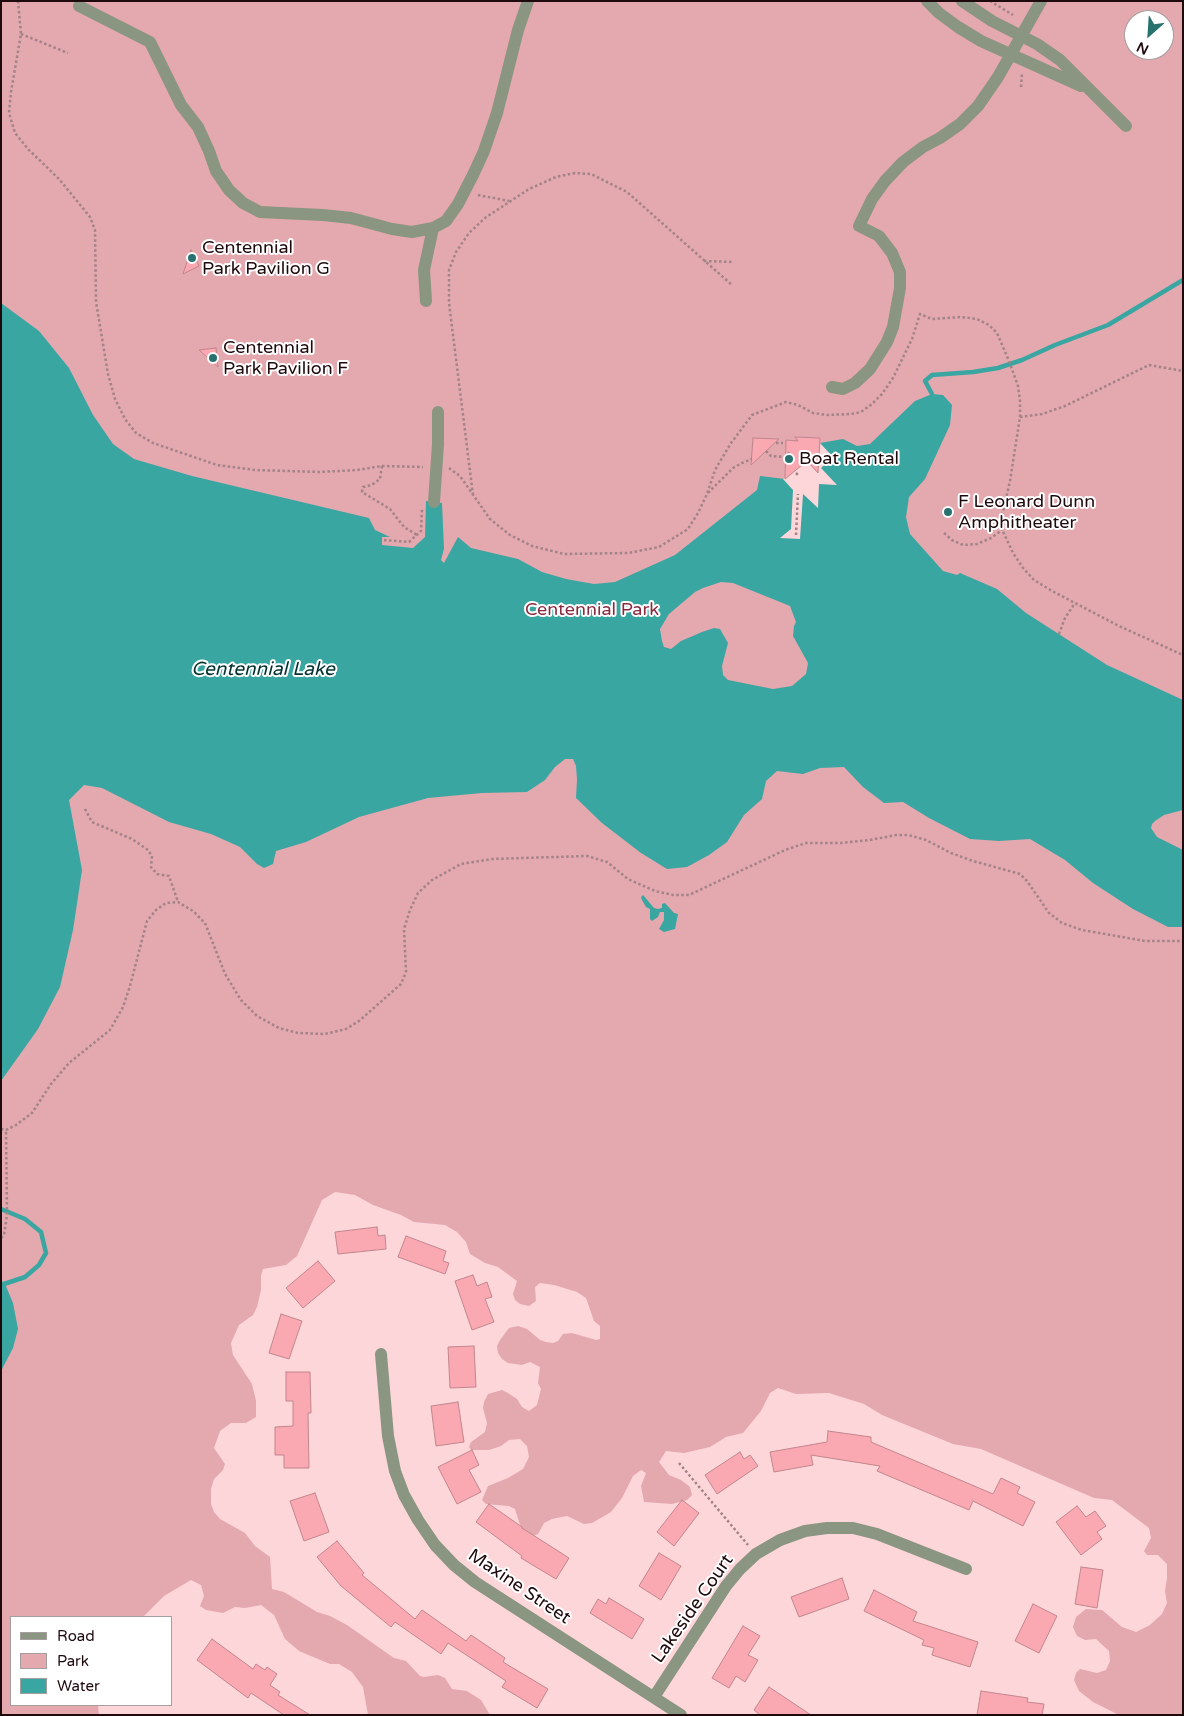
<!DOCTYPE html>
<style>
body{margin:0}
#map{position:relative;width:1184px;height:1716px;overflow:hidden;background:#fdd6da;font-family:"Varela Round",sans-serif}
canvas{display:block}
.frame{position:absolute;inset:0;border:2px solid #1e090c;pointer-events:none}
.legend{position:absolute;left:10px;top:1616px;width:162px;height:90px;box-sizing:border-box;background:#fff;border:1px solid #a59d9e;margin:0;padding:6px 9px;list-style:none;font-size:15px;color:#1e090c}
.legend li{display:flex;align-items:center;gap:10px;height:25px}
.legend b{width:25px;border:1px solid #a59d9e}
.north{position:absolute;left:1124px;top:10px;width:50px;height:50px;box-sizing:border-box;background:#fff;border:1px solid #a59d9e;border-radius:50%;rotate:206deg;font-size:14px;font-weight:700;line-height:20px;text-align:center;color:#1e090c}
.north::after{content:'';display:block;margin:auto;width:18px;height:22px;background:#27716e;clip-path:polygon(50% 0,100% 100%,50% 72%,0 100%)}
</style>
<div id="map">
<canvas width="1184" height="1716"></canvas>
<div class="frame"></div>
<ul class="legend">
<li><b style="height:6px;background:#8a9681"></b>Road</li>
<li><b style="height:14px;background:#e4a8af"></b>Park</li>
<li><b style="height:14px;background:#3aa6a2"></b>Water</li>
</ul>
<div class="north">N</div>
</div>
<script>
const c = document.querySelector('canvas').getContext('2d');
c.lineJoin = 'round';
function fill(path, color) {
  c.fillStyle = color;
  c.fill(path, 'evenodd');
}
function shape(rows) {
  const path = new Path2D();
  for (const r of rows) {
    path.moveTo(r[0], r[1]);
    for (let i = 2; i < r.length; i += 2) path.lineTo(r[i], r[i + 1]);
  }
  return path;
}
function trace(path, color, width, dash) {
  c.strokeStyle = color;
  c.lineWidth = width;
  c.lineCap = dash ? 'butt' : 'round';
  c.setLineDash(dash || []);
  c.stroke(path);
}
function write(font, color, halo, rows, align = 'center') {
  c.font = font + ' "Varela Round",sans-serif';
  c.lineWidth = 4;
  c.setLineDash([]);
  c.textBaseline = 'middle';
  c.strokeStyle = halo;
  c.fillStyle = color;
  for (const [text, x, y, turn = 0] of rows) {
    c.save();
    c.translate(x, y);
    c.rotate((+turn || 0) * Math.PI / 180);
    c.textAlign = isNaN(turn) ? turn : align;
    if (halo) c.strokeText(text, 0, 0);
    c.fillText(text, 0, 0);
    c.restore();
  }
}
fill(shape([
 [1,1,1183,1,1183,1715,1119,1715,1093,1702,1079,1691,1074,1680,1076,1673,1080,1669,1097,1673,1106,1670,1110,1661,1109,1651,1096,1639,1085,1640,1077,1636,1073,1627,1076,1617,1086,1609,1102,1610,1122,1627,1136,1632,1150,1625,1162,1614,1167,1603,1165,1591,1167,1578,1167,1564,1158,1555,1147,1555,1144,1551,1151,1538,1149,1528,1112,1500,1094,1498,981,1449,953,1444,882,1415,864,1404,829,1393,796,1394,778,1388,770,1393,761,1411,743,1433,726,1437,710,1447,684,1453,666,1451,659,1462,669,1475,681,1480,690,1487,692,1495,687,1500,672,1504,644,1502,641,1486,646,1473,641,1470,633,1476,622,1498,611,1512,592,1523,584,1524,567,1516,552,1519,544,1523,538,1534,530,1537,521,1528,515,1509,509,1506,486,1504,482,1500,488,1486,508,1478,523,1469,529,1457,527,1446,520,1439,509,1440,501,1446,489,1450,471,1450,469,1447,471,1442,485,1432,487,1423,483,1408,484,1402,488,1394,502,1390,508,1393,517,1399,522,1407,529,1411,537,1405,541,1389,538,1383,540,1367,530,1362,522,1365,508,1363,502,1359,498,1353,497,1346,500,1340,509,1328,518,1326,527,1329,540,1340,546,1342,553,1343,558,1341,563,1334,572,1333,596,1340,600,1339,600,1326,594,1321,586,1298,577,1292,554,1285,540,1283,535,1287,536,1301,529,1306,520,1304,515,1300,513,1294,517,1281,498,1267,485,1263,470,1254,466,1242,457,1232,445,1225,414,1222,401,1215,373,1205,355,1195,335,1192,322,1200,297,1256,286,1265,263,1269,261,1276,261,1290,257,1307,253,1315,239,1325,231,1343,233,1355,252,1384,256,1401,256,1417,246,1423,231,1423,220,1431,214,1448,225,1464,223,1470,214,1479,211,1489,211,1504,214,1512,220,1519,245,1533,255,1546,270,1557,272,1589,284,1592,317,1612,330,1616,347,1625,394,1658,406,1661,420,1676,424,1677,438,1675,445,1678,452,1689,467,1691,481,1700,490,1715,368,1715,363,1687,352,1672,339,1664,330,1664,299,1651,285,1639,274,1615,261,1605,245,1608,235,1607,223,1613,206,1610,200,1606,204,1596,201,1585,191,1580,164,1596,143,1617,11,1617,11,1705,98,1705,99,1715,1,1715],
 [1134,20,1164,20,1164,50,1134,50]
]), '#e4a8af');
fill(shape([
 [1,303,39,331,69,368,93,415,113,444,134,459,192,476,369,518,375,530,390,537,382,537,382,545,413,548,425,537,426,501,442,503,444,549,441,560,444,563,458,537,471,548,518,559,542,572,566,579,594,584,615,582,675,555,757,490,760,476,785,479,810,458,820,443,843,439,857,446,870,444,915,401,932,394,943,395,952,405,950,425,925,479,909,497,906,517,910,534,943,571,957,575,960,573,997,589,1026,613,1107,665,1183,700,1183,810,1164,815,1155,821,1152,824,1151,828,1157,837,1183,850,1183,927,1168,927,1133,909,1093,883,1065,860,1030,839,999,841,970,839,929,818,903,802,884,803,863,787,844,767,820,768,803,774,777,771,766,781,762,799,744,815,727,842,709,855,687,867,667,869,641,853,602,823,576,798,577,780,576,766,573,759,565,759,555,767,545,780,527,792,482,793,428,798,359,817,306,842,276,851,273,864,264,868,257,864,240,847,211,834,169,822,102,788,84,785,69,800,82,870,73,930,60,987,38,1029,1,1081],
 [721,582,733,583,790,606,796,622,794,626,793,636,808,663,806,674,792,686,773,689,728,680,723,675,722,666,728,643,720,629,714,628,702,632,681,641,671,649,664,647,662,641,660,629,669,614,695,592,703,588],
 [643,895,654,908,658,909,662,908,662,904,665,903,674,913,678,914,675,929,664,932,659,929,664,920,664,912,660,912,658,917,652,921,650,919,650,909,646,907,642,900,641,897],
 [1,1280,5,1284,13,1303,18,1329,13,1348,1,1371]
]), '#3aa6a2');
fill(shape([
 [820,443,833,457,821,468,837,485,819,484,818,508,803,494,800,539,780,538,791,529,793,490,783,479,810,458]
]), '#fdd6da');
trace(shape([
 [932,394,925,381,932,375,973,372,998,368,1022,360,1055,345,1108,325,1183,280],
 [1,1209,25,1219,41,1232,46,1253,39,1265,25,1277,1,1285]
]), '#3aa6a2', 4.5);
const building = shape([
 [191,250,199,266,183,274,191,250],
 [216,348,218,367,199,350,216,348],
 [795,437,820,438,818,473,807,461,785,479,786,440,798,441,795,437],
 [753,438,779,439,751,465,753,438],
 [377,1227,378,1236,385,1235,386,1249,338,1254,335,1232,377,1227],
 [406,1236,446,1251,443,1261,449,1263,445,1274,398,1257,406,1236],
 [318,1261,335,1281,303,1308,286,1288,318,1261],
 [473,1275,477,1286,487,1282,492,1297,485,1299,494,1322,472,1330,455,1281,473,1275],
 [281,1314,302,1321,289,1359,269,1353,281,1314],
 [474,1346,476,1387,450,1388,448,1347,474,1346],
 [286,1372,310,1372,311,1413,308,1413,309,1468,284,1468,284,1455,275,1455,275,1427,293,1426,293,1401,286,1401,286,1372],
 [458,1402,464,1442,436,1446,431,1406,458,1402],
 [828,1431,871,1437,871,1442,993,1494,1001,1478,1020,1487,1017,1493,1035,1502,1023,1526,973,1501,969,1510,877,1471,880,1466,811,1455,813,1465,774,1472,770,1452,827,1442,828,1431],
 [472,1450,479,1465,469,1470,481,1492,457,1504,438,1467,472,1450],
 [740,1452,744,1459,750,1455,758,1466,717,1494,705,1475,740,1452],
 [315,1493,329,1532,304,1541,290,1501,315,1493],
 [682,1500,699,1513,674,1546,657,1532,682,1500],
 [489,1504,522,1527,522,1528,569,1558,556,1579,521,1558,522,1556,476,1522,489,1504],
 [1077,1506,1086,1517,1095,1511,1106,1526,1097,1532,1102,1539,1081,1555,1056,1522,1077,1506],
 [337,1541,364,1573,362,1575,415,1619,422,1610,466,1641,471,1635,505,1658,503,1662,548,1689,537,1708,502,1687,506,1681,448,1643,441,1654,395,1622,391,1627,341,1586,317,1557,337,1541],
 [659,1553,681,1566,661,1600,639,1586,659,1553],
 [1081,1567,1103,1570,1097,1608,1075,1604,1081,1567],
 [842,1578,849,1599,799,1617,791,1597,842,1578],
 [874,1590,917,1612,913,1621,978,1642,970,1667,932,1655,934,1648,922,1645,924,1640,864,1611,874,1590],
 [609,1598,644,1619,632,1639,590,1613,598,1599,606,1604,609,1598],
 [1033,1604,1057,1616,1039,1653,1015,1641,1033,1604],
 [743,1626,760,1636,748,1655,758,1660,745,1682,736,1676,729,1688,712,1678,743,1626],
 [212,1639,253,1669,256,1664,265,1670,267,1667,277,1674,270,1685,280,1692,278,1695,310,1715,284,1715,251,1693,248,1698,197,1660,212,1639],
 [769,1687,811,1715,760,1715,754,1710,769,1687],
 [981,1691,1028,1698,1027,1702,1044,1704,1042,1715,977,1715,981,1691]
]);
fill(building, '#faa8b2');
trace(building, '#c2868d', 1);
trace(shape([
 [18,1,21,34,11,92,9,113,15,133,28,149,59,179,90,217,95,230,96,302,108,374,115,399,125,419,136,433,153,443,217,465,255,470,320,472,357,470,382,466,423,467],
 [990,1,1013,15],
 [21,34,68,53],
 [1021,87,1022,73],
 [478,195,509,201],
 [704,261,733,262],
 [1020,417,1042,414,1065,406,1149,365,1183,371],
 [776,443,783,443],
 [766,451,771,456,785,457,791,451],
 [382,466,380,479,372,485,363,487,362,492,390,509,404,527,417,535],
 [449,468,460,476,490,519,510,535,532,546,564,554,628,553,659,547,688,529,698,513,707,494,715,470,731,443,752,415,786,402,798,405,813,413,827,415,851,414,861,412,872,404,882,394,893,378,912,339,920,314,932,319,961,317,977,319,989,325,997,333,1009,361,1018,386,1020,401,1020,417,1010,481,1000,525,1013,553,1023,568,1034,580,1052,591,1119,626,1183,655],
 [796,473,799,476],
 [708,493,733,468,742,463,752,459],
 [473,495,449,303,449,270,456,252,469,233,485,218,529,189,556,177,575,173,591,174,627,192,732,285],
 [944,533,952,540,963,545,977,544,991,538,1002,530],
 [796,535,798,494],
 [384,540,409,542,421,531,422,509],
 [1059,634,1065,618,1075,603],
 [85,809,92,822,132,839,148,850,152,856,151,867,157,874,169,876,178,902],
 [1,1129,6,1130,16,1125,32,1113,51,1084,69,1063,110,1030,123,1007,130,986,147,921,156,910,166,903,178,902,193,911,205,923,225,974,241,1000,257,1016,279,1028,298,1033,325,1034,346,1029,359,1021,401,984,406,972,404,929,410,910,418,893,432,880,461,864,492,859,587,856,607,862,628,879,655,891,673,895,689,895,785,850,806,843,841,843,870,840,896,835,908,835,926,840,951,853,973,861,1020,874,1027,881,1049,913,1062,923,1082,930,1145,941,1183,941],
 [1,1238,4,1235,7,1215,6,1130],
 [679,1463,748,1545]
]), '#a28386', 2.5, [2.5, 2.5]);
trace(shape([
 [927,1,939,13,958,27,981,41,1081,86],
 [962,1,992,21,1037,44,1060,60,1126,126],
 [79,6,150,42,181,105,198,127,209,151,216,171,229,190,243,203,260,212,323,215,351,218,392,229,412,232,433,228,446,221,458,204,473,175,484,151,497,113,518,30,528,1],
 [426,301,424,270,433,228],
 [832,387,843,389,855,383,870,369,887,342,893,327,900,288,900,272,892,253,879,236,859,226,872,199,885,181,903,162,923,147,940,138,960,124,978,106,998,77,1041,1],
 [434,502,438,444,438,412],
 [381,1354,388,1436,395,1471,404,1495,418,1520,435,1545,454,1565,475,1582,681,1715],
 [654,1697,726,1586,740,1569,756,1554,780,1540,805,1531,827,1528,853,1528,877,1534,966,1569]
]), '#8a9681', 12);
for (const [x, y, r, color] of [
 [192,258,5,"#27716e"],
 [213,358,5,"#27716e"],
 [789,459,5,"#27716e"],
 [948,512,5,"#27716e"]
]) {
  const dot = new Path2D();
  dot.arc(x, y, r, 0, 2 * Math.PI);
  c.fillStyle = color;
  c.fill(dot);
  trace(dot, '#fff', 2);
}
write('18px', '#1e090c', '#fff', [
 ["Centennial",202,248],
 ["Park Pavilion G",202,269],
 ["Centennial",223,348],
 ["Park Pavilion F",223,369],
 ["Boat Rental",799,459],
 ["F Leonard Dunn",958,502],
 ["Amphitheater",958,523]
], 'left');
write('18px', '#882b3f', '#fff', [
 ["Centennial Park",592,610]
]);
write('18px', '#1e090c', '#fff', [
 ["Maxine Street",519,1587,34],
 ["Lakeside Court",693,1609,-55]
]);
write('italic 19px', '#003230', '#fff', [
 ["Centennial Lake",263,670]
]);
</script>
